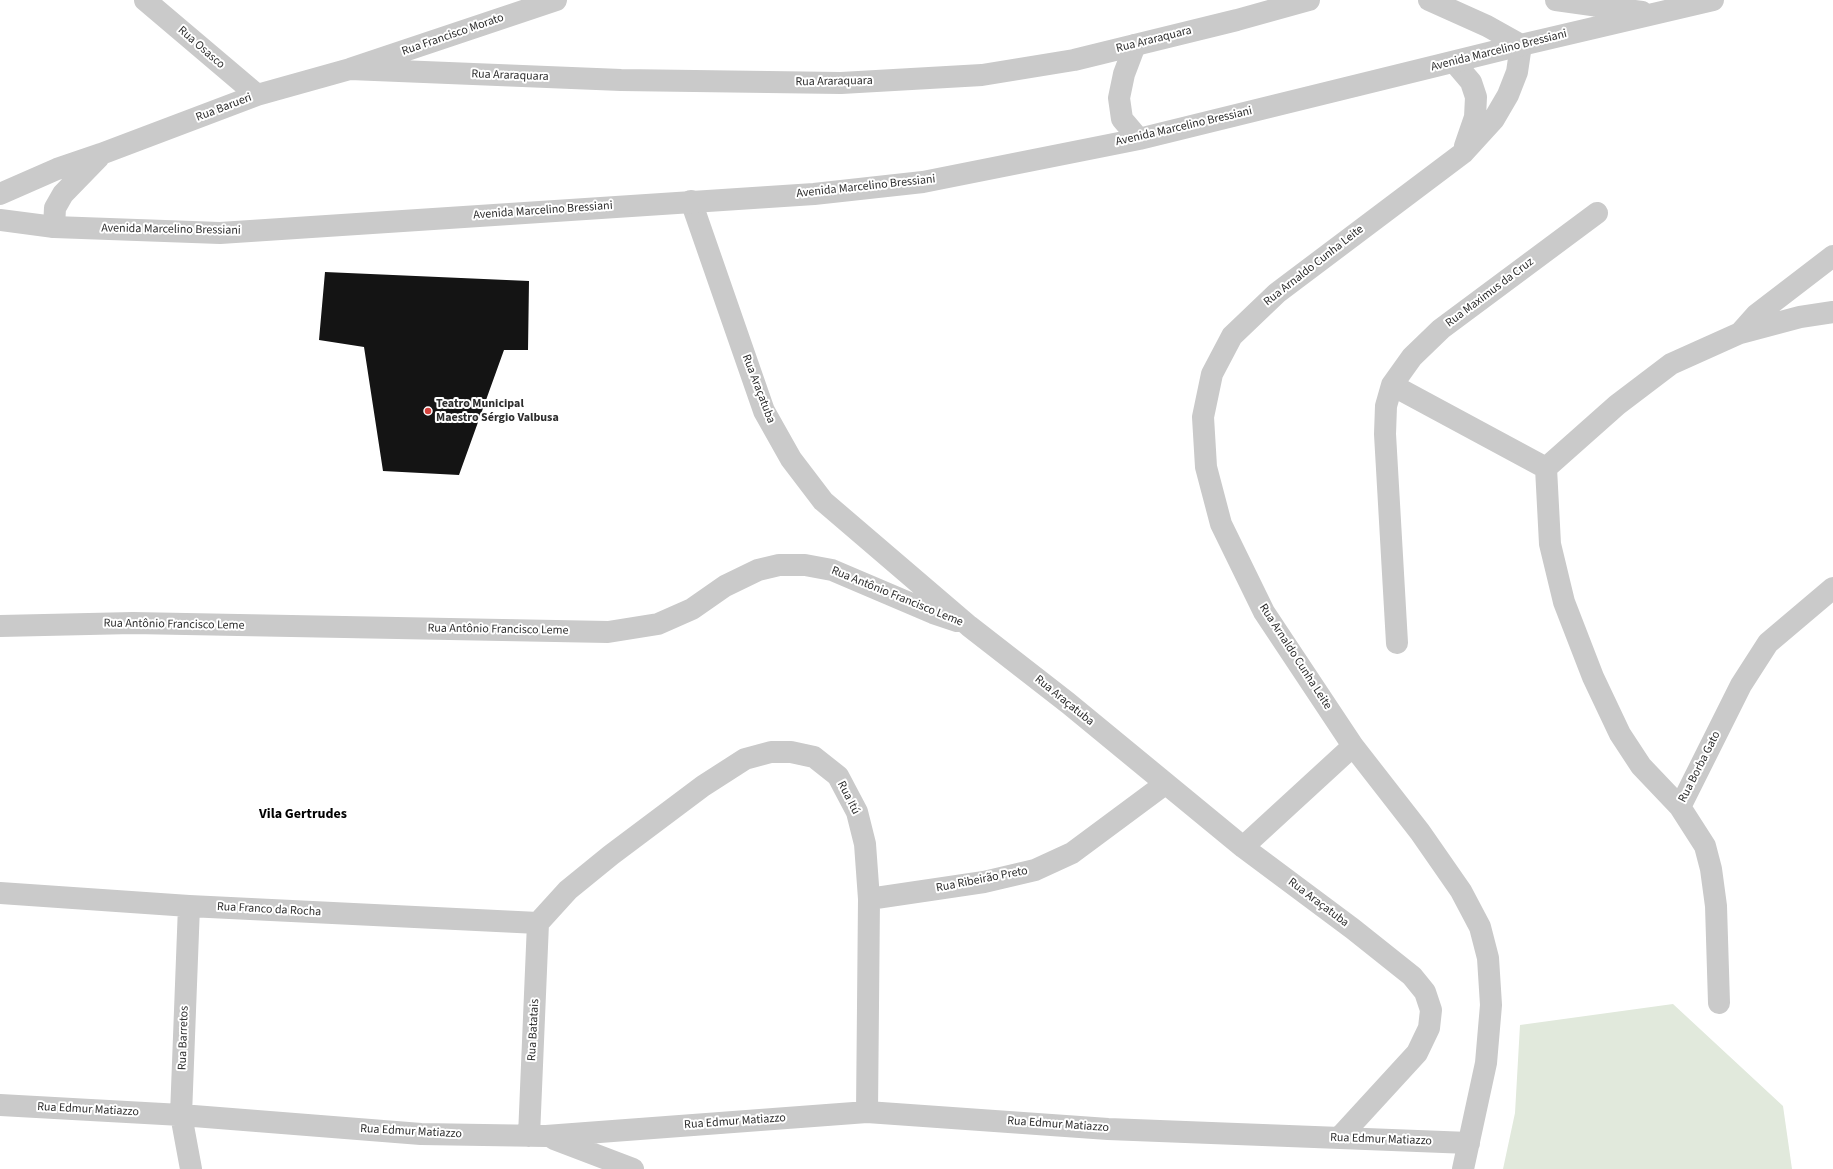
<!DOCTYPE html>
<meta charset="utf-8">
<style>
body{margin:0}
canvas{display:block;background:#fff}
</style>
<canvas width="1833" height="1169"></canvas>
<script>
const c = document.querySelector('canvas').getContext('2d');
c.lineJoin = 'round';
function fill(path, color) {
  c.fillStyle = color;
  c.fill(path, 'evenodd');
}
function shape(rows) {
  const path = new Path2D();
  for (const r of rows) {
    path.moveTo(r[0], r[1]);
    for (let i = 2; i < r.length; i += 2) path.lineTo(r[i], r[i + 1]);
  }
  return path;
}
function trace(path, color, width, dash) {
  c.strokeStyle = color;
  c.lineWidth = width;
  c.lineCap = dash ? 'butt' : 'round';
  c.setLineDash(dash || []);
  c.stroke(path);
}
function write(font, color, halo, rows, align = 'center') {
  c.font = font + ' "Source Sans 3",sans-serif';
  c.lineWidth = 4;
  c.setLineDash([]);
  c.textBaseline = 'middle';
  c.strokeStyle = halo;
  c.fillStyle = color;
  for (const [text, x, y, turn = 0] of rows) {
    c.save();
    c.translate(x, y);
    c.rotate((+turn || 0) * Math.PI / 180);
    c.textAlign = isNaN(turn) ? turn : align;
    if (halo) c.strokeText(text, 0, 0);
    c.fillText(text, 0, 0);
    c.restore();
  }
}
fill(shape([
 [1673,1004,1783,1106,1792,1169,1503,1169,1515,1113,1520,1025]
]), '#e1e9dc');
fill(shape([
 [325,272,529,281,528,350,504,350,459,475,383,471,364,347,319,340]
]), '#141414');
trace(shape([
 [145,0,257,95],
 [1454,62,1471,82,1476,97,1475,117,1465,146],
 [350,69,621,80,841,83,982,75,1074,60,1237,20,1309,0],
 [0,194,57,169,101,154,257,95,350,69,556,0],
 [691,201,764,411,791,459,823,501,969,626,1068,703,1243,847,1353,929,1412,976,1425,992,1431,1010,1429,1028,1417,1053,1339,1138],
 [54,227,55,208,63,194,99,157],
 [1740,333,1756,315,1833,256],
 [1392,385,1546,468],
 [0,626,133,623,608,632,658,624,692,609,725,586,758,570,779,565,805,565,832,570,933,613,957,621],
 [1397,643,1385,434,1386,406,1392,385,1412,357,1441,329,1597,213],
 [1680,807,1741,685,1768,643,1833,588],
 [1243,847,1353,746],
 [0,893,189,906,538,923],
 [869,899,984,882,1035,870,1072,853,1165,784],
 [189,906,181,1115,191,1169],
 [538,923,568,890,611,855,703,786,745,759,771,752,791,752,814,757,838,776,857,812,865,844,869,899,867,1112],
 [1719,1003,1716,906,1711,869,1705,846,1680,807,1641,766,1620,734,1593,677,1564,602,1550,544,1546,468,1617,405,1671,364,1740,333,1800,317,1833,312],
 [0,1105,181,1115,421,1134,546,1136,867,1112,1108,1129,1469,1143],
 [529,1136,538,923],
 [554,1139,633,1169],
 [1463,1169,1486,1063,1491,1005,1488,958,1480,927,1461,891,1420,832,1353,746,1264,612,1221,524,1206,467,1203,417,1212,374,1232,336,1277,293,1463,153,1494,119,1508,95,1517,72,1521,45]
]), '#cacaca', 22);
trace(shape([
 [1429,0,1487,26,1521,45],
 [1556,0,1642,12],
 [1135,45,1124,74,1119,98,1122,119,1139,139],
 [0,220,54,227,220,233,814,194,923,182,1139,139,1521,45,1713,0]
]), '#cacaca', 22);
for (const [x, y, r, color] of [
 [428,411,4,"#d5433e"]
]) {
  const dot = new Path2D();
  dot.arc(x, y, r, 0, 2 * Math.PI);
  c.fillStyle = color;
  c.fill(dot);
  trace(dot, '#fff', 1.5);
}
write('12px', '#2d2d2d', '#fff', [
 ["Rua Francisco Morato",453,35,-19],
 ["Rua Araraquara",1154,40,-14],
 ["Rua Osasco",201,48,41],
 ["Avenida Marcelino Bressiani",1499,51,-14],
 ["Rua Araraquara",510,76,2],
 ["Rua Araraquara",834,82,-1],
 ["Rua Barueri",224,108,-21],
 ["Avenida Marcelino Bressiani",1184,127,-13],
 ["Avenida Marcelino Bressiani",866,187,-6],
 ["Avenida Marcelino Bressiani",543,211,-4],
 ["Avenida Marcelino Bressiani",171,230,1],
 ["Rua Arnaldo Cunha Leite",1314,266,-38],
 ["Rua Maximus da Cruz",1490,293,-37],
 ["Rua Araçatuba",758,389,69],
 ["Rua Antônio Francisco Leme",897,597,22],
 ["Rua Antônio Francisco Leme",174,625,1],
 ["Rua Antônio Francisco Leme",498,630,1],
 ["Rua Arnaldo Cunha Leite",1295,657,57],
 ["Rua Araçatuba",1064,701,39],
 ["Rua Borba Gato",1700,767,-63],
 ["Rua Itú",848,798,63],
 ["Rua Ribeirão Preto",982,880,-11],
 ["Rua Araçatuba",1318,903,37],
 ["Rua Franco da Rocha",269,910,3],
 ["Rua Batatais",534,1030,-87],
 ["Rua Barretos",184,1038,-88],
 ["Rua Edmur Matiazzo",88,1110,3],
 ["Rua Edmur Matiazzo",735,1122,-4],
 ["Rua Edmur Matiazzo",1058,1125,4],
 ["Rua Edmur Matiazzo",411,1132,3],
 ["Rua Edmur Matiazzo",1381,1140,2]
]);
write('bold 12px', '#2d2d2d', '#fff', [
 ["Teatro Municipal",436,404],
 ["Maestro Sérgio Valbusa",436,418]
], 'left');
write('bold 14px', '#000', '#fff', [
 ["Vila Gertrudes",303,815]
]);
</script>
